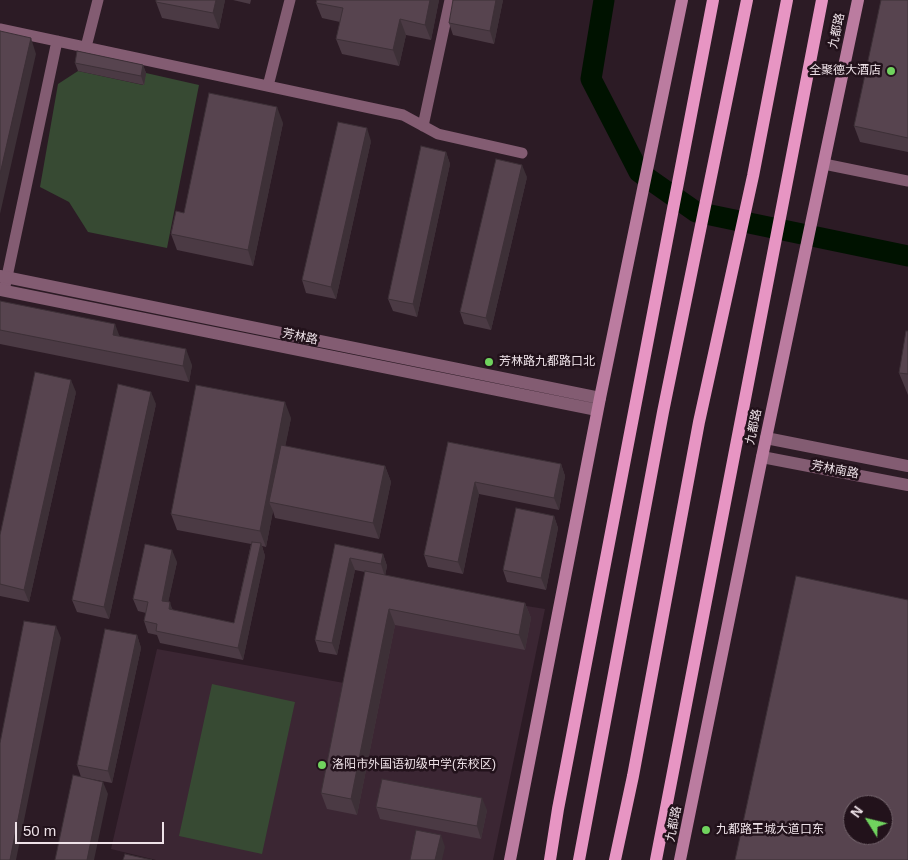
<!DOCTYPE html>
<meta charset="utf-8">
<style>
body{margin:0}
#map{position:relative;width:908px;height:860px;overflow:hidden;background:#2c1b25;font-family:Arial,sans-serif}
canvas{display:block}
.north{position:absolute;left:843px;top:795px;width:50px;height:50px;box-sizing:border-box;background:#22121b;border:1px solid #74656d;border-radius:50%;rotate:306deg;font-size:14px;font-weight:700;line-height:20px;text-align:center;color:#eee2e8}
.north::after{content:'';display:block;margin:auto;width:18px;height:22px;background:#70d35e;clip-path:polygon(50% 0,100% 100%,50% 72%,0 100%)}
.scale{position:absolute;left:15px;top:822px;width:149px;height:22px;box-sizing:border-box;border:2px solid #eee2e8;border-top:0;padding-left:6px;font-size:15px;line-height:18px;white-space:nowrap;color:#eee2e8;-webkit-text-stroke:4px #22121b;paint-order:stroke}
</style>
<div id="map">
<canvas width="908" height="860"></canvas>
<div class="north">N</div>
<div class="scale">50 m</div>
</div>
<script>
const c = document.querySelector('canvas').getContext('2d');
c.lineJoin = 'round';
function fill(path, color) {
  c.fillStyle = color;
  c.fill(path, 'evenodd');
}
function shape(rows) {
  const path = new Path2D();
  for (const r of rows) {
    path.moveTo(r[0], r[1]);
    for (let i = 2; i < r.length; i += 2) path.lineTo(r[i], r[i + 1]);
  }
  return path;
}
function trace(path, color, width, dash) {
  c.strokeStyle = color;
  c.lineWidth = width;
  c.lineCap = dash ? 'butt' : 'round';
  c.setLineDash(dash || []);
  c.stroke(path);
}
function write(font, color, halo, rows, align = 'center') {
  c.font = font + ' Arial,"Noto Sans SC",sans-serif';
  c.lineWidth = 5;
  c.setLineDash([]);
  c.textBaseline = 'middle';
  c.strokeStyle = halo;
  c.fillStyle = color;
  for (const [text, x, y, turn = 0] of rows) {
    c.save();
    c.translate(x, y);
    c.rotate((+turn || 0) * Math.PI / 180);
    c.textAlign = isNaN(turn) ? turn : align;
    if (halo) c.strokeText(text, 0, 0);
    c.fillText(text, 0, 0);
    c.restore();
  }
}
fill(shape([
 [366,580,545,609,493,860,156,860,111,849,157,649,344,683]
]), '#3b2633');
fill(shape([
 [78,71,143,85,146,73,199,85,167,248,88,232,69,202,40,187,58,84],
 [212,684,295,702,262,854,179,836]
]), '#374a33');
trace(shape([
 [604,0,591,79,639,172,696,212,908,256]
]), '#001200', 21);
trace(shape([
 [0,29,403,115,438,134,522,153],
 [86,47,98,0],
 [268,86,290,0],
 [423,126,450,0],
 [824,164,908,181],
 [5,286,57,41]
]), '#835c72', 11);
trace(shape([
 [0,276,600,398],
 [0,290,597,410],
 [766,438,908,466],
 [762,457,908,485]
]), '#835c72', 12);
trace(shape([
 [510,860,600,398,682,0],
 [680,860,762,457,858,0]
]), '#bb7ca0', 12);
trace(shape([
 [550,860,558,809,713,0],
 [579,860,663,412,747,0],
 [615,860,633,776,699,422,753,176,787,0],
 [656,860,822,0]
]), '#e795c3', 12);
fill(shape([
 [225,0,219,29,162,18,156,2],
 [233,0,251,0,250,4],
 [317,0,439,0,431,40,406,35,399,66,342,54,336,39,340,22,322,18,316,3],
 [503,0,494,44,453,35,449,23],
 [908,0,908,152,860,142,854,126],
 [75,63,143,65,146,73,144,85,78,71],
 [283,123,253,266,177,250,171,234,184,213],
 [371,141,336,299,306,293,302,280],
 [446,152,450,164,417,317,393,311,388,299],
 [527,177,491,330,464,324,460,312],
 [0,301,120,336,192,365,189,382,0,344],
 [908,331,908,395,899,373],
 [76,392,29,602,0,596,0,535],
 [156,404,109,619,77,612,72,600],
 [291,418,285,446,385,466,391,482,379,539,275,518,273,511,266,547,262,546,265,556,243,660,160,643,157,635,148,633,144,621,146,613,138,611,133,599,177,562,168,602,173,610,234,623,251,544,177,530,171,514],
 [448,442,561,464,565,476,559,510,479,494,463,574,428,567,424,555],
 [554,516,558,528,546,590,507,582,503,570],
 [335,544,383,554,387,566,385,575,525,603,531,618,525,650,395,625,357,815,327,809,321,793,365,572,355,570,337,655,319,652,315,640],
 [137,635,141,648,112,783,81,777,77,765],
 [376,807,487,810,481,839,380,819]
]), '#4b3a44');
fill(shape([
 [216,0,225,0,219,29,213,13],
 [430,0,439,0,431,40,425,25],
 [496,0,503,0,494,44,490,31],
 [400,19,406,35,399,66,393,50],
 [31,38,36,54,0,214,0,174],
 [143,65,146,73,144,85,141,76],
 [277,107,283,123,253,266,248,250],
 [367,128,371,141,336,299,331,287],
 [446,152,450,164,417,317,413,304],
 [522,165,527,177,491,330,486,318],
 [115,324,121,340,113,335],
 [186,349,192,365,189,382,183,366],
 [71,380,76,392,29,602,24,590],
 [151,392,156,404,109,619,104,607],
 [285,402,291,418,274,503,269,502,273,511,266,547,260,531],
 [561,464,565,476,559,510,554,498],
 [385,466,391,482,379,539,373,523],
 [475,482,479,494,463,574,458,562],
 [554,516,558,528,546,590,541,578],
 [261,543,265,556,243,660,238,648],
 [172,550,177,562,166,613,162,601],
 [383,554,387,566,385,577,381,564],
 [350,558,355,570,337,655,332,643],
 [170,602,174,615,169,609],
 [525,603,531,618,525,650,519,635],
 [389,609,395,625,357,815,351,799],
 [56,626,61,638,16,860,10,860],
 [137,635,141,648,112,783,108,771],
 [103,782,108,794,94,860,87,860],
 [482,798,487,810,481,839,477,826],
 [441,835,445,847,442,860,435,860]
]), '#3d3037');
const building = shape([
 [156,0,216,0,213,13,156,2,156,0],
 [317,0,430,0,425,25,400,19,393,50,336,39,343,8,316,3,317,0],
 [453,0,496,0,490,31,449,23,453,0],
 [881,0,908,0,908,138,854,126,881,0],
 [0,31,31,38,0,174,0,31],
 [77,51,143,65,141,76,75,63,77,51],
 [209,93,277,107,248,250,171,234,176,211,184,213,209,93],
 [338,122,367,128,331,287,302,280,338,122],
 [421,146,446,152,413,304,388,299,421,146],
 [496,159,522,165,486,318,460,312,496,159],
 [0,301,115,324,113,335,186,349,183,366,0,330,0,301],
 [906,331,908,331,908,374,899,373,906,331],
 [35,372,71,380,24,590,0,584,0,535,35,372],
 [118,384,151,392,104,607,72,600,118,384],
 [196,385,285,402,260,531,171,514,196,385],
 [448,442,561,464,554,498,475,482,458,562,424,555,448,442],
 [281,445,385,466,373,523,269,502,281,445],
 [516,508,554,516,541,578,503,570,516,508],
 [252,542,261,543,238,648,156,631,157,624,144,621,148,602,133,599,145,544,172,550,162,601,170,602,169,609,234,623,252,542],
 [335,544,383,554,381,564,350,558,332,643,315,640,335,544],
 [365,571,525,603,519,635,389,609,351,799,321,793,365,571],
 [796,576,908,600,908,860,735,860,796,576],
 [853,805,883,805,883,835,853,835,853,805],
 [24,621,56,626,10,860,0,860,0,743,24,621],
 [105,629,137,635,108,771,77,765,105,629],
 [73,775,103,782,87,860,55,860,73,775],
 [382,779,482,798,477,826,376,807,382,779],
 [416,830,441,835,435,860,410,860,416,830],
 [125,854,152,860,123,860,125,854]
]);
fill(building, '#57444f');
trace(building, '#3d3037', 1);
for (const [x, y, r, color] of [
 [891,71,5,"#70d35e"],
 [489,362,5,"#70d35e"],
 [322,765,5,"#70d35e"],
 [706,830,5,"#70d35e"]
]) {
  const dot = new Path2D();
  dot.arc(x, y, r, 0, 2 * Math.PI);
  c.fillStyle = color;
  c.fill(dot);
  trace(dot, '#22121b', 2);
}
write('12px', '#eee2e8', '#22121b', [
 ["九都路",837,31,-78],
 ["芳林路",300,337,11],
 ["九都路",754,427,-78],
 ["芳林南路",835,470,11],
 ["九都路",674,824,-79]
]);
write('12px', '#eee2e8', '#22121b', [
 ["全聚德大酒店",881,71,"right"],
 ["芳林路九都路口北",499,362],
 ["洛阳市外国语初级中学(东校区)",332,765],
 ["九都路王城大道口东",716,830]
], 'left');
</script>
